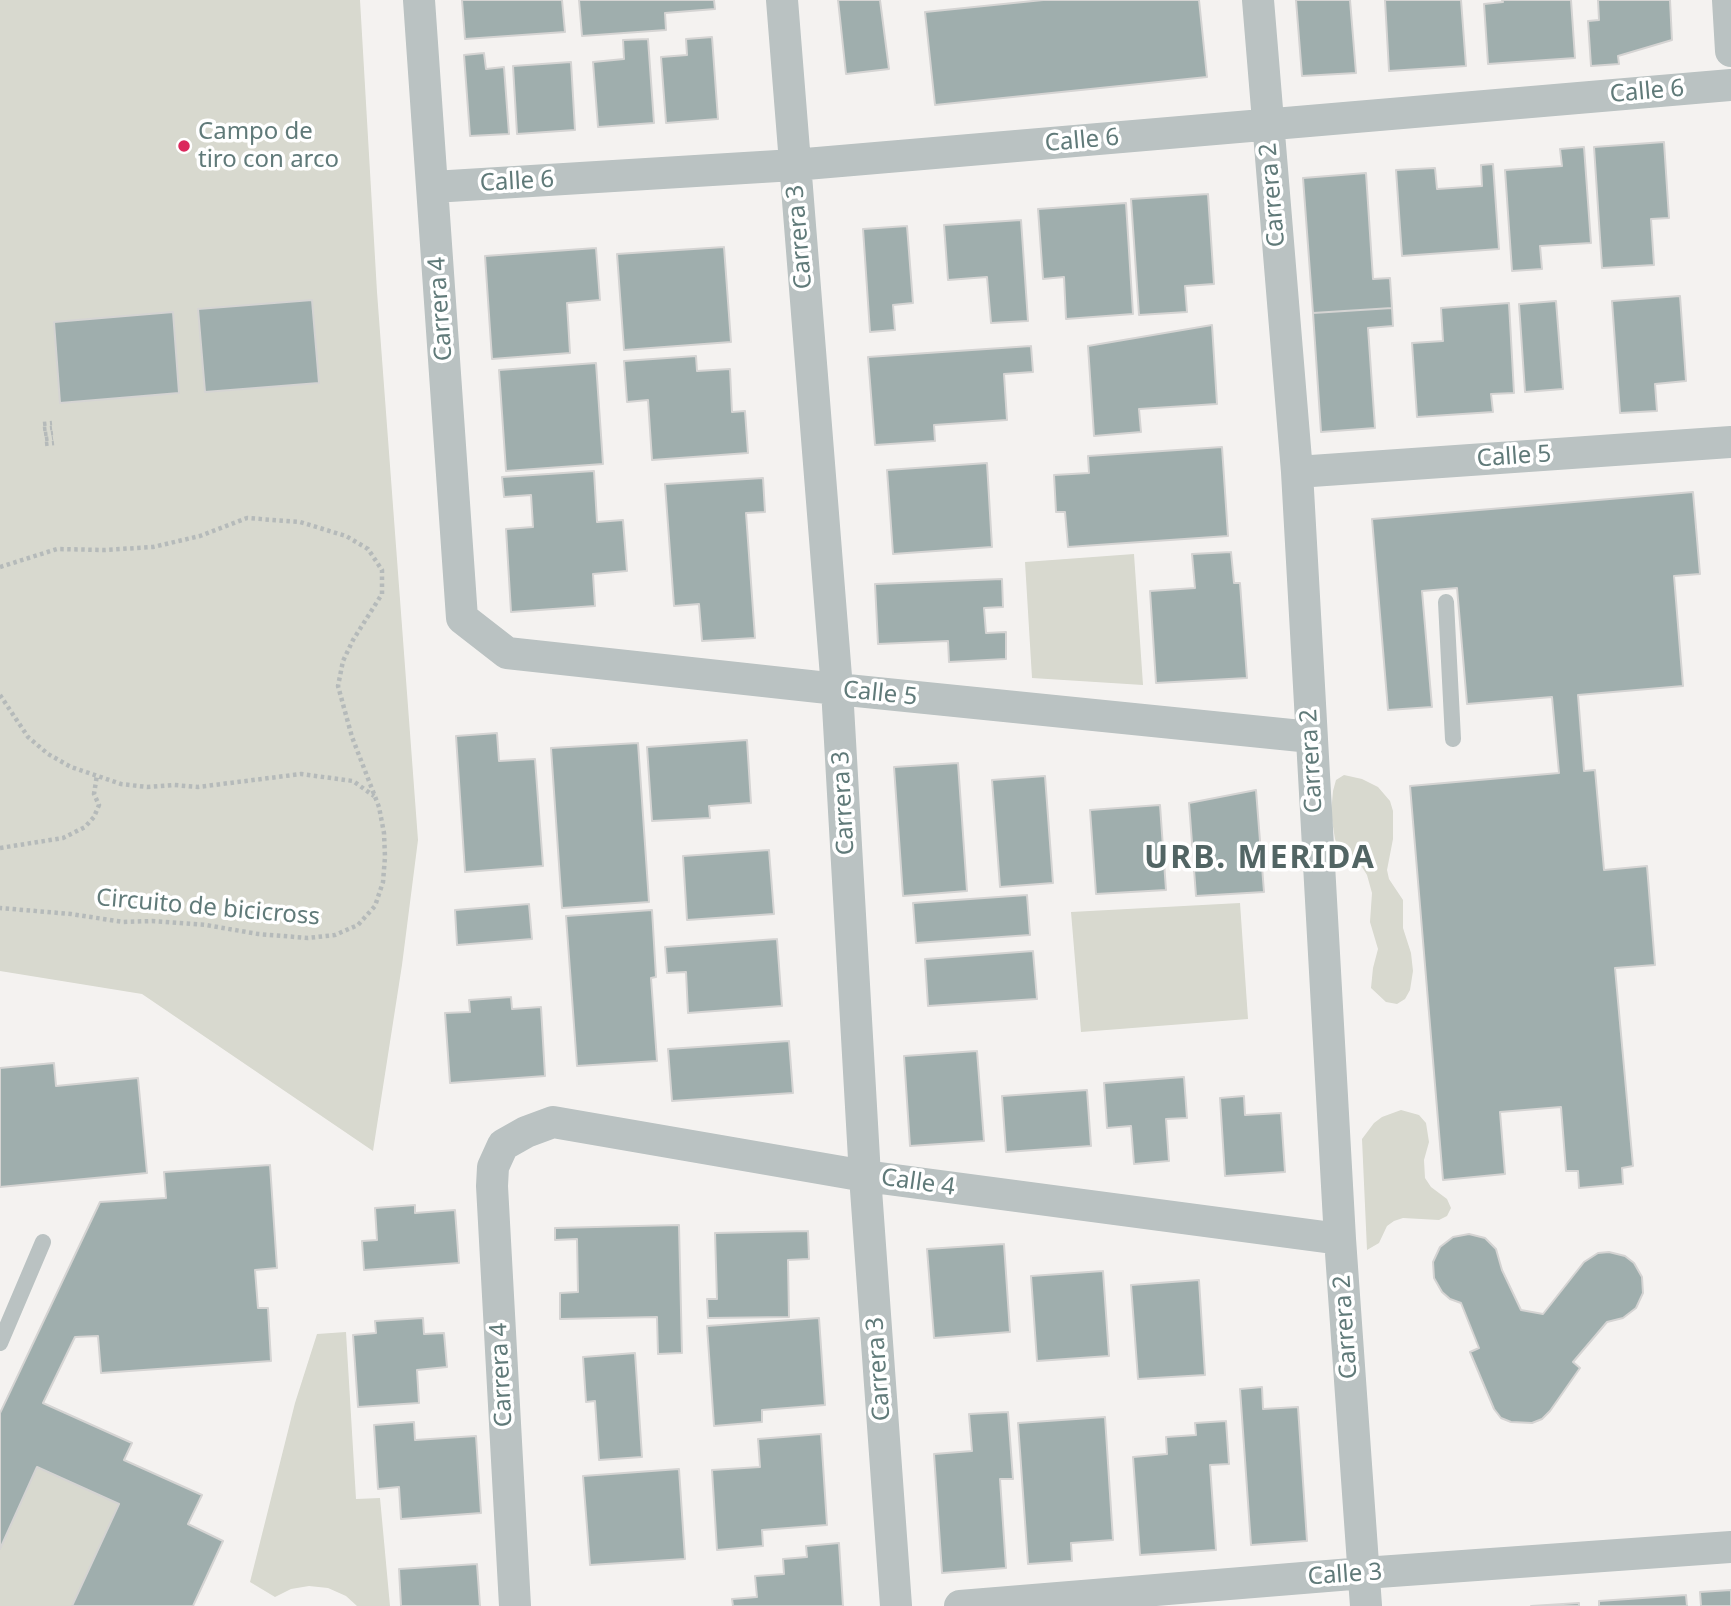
<!DOCTYPE html>
<style>
body{margin:0}
canvas{display:block;background:#f4f2f0}
</style>
<canvas width="1731" height="1606"></canvas>
<script>
const c = document.querySelector('canvas').getContext('2d');
c.lineJoin = 'round';
function fill(path, color) {
  c.fillStyle = color;
  c.fill(path, 'evenodd');
}
function shape(rows) {
  const path = new Path2D();
  for (const r of rows) {
    path.moveTo(r[0], r[1]);
    for (let i = 2; i < r.length; i += 2) path.lineTo(r[i], r[i + 1]);
  }
  return path;
}
function trace(path, color, width, dash) {
  c.strokeStyle = color;
  c.lineWidth = width;
  c.lineCap = dash ? 'butt' : 'round';
  c.setLineDash(dash || []);
  c.stroke(path);
}
function write(font, color, halo, rows, align = 'center') {
  c.font = font + ' "Noto Sans",sans-serif';
  c.lineWidth = 7;
  c.setLineDash([]);
  c.textBaseline = 'middle';
  c.strokeStyle = halo;
  c.fillStyle = color;
  for (const [text, x, y, turn = 0] of rows) {
    c.save();
    c.translate(x, y);
    c.rotate((+turn || 0) * Math.PI / 180);
    c.textAlign = isNaN(turn) ? turn : align;
    if (halo) c.strokeText(text, 0, 0);
    c.fillText(text, 0, 0);
    c.restore();
  }
}
fill(shape([
 [0,0,360,0,377,292,418,840,402,965,373,1151,142,994,0,971],
 [1134,554,1143,685,1032,678,1025,562],
 [1344,775,1362,779,1378,787,1390,801,1393,811,1393,839,1387,870,1389,879,1403,900,1403,928,1411,953,1413,971,1410,990,1405,999,1397,1004,1386,1002,1371,988,1373,968,1378,949,1370,922,1372,893,1367,875,1362,867,1338,847,1335,839,1331,814,1333,791,1336,780],
 [1240,903,1248,1019,1081,1032,1071,912],
 [1401,1110,1419,1115,1426,1123,1429,1142,1424,1160,1425,1178,1431,1187,1447,1199,1451,1208,1447,1216,1439,1220,1403,1218,1394,1221,1387,1226,1379,1243,1367,1250,1362,1139,1374,1123,1382,1117],
 [346,1332,356,1499,380,1498,390,1606,357,1606,346,1596,328,1588,309,1586,291,1589,275,1597,250,1582,295,1403,317,1334],
 [37,1467,119,1504,72,1606,0,1606,0,1549]
]), '#d8d9cf');
const building = shape([
 [462,0,562,0,565,32,465,39,462,0],
 [579,0,714,0,715,9,665,13,666,30,582,36,579,0],
 [838,0,880,0,889,69,846,74,838,0],
 [1043,0,1199,0,1207,77,935,105,925,12,1043,0],
 [1296,0,1350,0,1356,73,1302,76,1296,0],
 [1385,0,1461,0,1466,66,1389,71,1385,0],
 [1502,0,1571,0,1575,58,1488,64,1484,4,1503,2,1502,0],
 [1598,0,1670,0,1672,40,1618,56,1619,64,1591,66,1588,21,1599,20,1598,0],
 [712,37,718,119,666,123,661,57,687,55,686,39,712,37],
 [648,39,654,123,598,127,593,62,624,59,623,40,648,39],
 [484,53,486,69,504,67,509,134,470,136,464,55,484,53],
 [571,62,575,130,517,134,513,66,571,62],
 [1664,142,1669,218,1651,219,1654,265,1602,268,1594,147,1664,142],
 [1584,147,1591,243,1540,246,1542,269,1512,271,1505,170,1562,166,1560,149,1584,147],
 [1493,164,1499,249,1402,256,1396,170,1435,168,1437,189,1482,186,1481,165,1493,164],
 [1366,173,1373,279,1390,278,1392,308,1313,313,1303,178,1366,173],
 [1208,194,1214,284,1185,286,1187,312,1139,315,1131,199,1208,194],
 [1126,203,1133,314,1066,319,1064,277,1043,279,1038,209,1126,203],
 [1021,220,1028,321,991,323,987,277,948,280,944,225,1021,220],
 [907,226,913,303,893,305,895,330,870,332,863,229,907,226],
 [724,247,731,342,624,350,617,254,724,247],
 [596,248,600,300,567,303,570,353,492,359,485,256,596,248],
 [1680,296,1686,381,1655,384,1657,411,1620,413,1612,301,1680,296],
 [312,300,319,383,205,392,198,309,312,300],
 [1556,301,1563,389,1525,392,1519,304,1556,301],
 [1509,303,1514,393,1491,394,1493,412,1417,417,1412,343,1443,341,1441,308,1509,303],
 [1392,308,1393,326,1368,328,1375,428,1321,432,1313,313,1392,308],
 [173,312,179,393,60,403,54,322,173,312],
 [1212,325,1217,404,1139,409,1141,432,1094,436,1088,346,1212,325],
 [1031,346,1033,372,1004,374,1007,420,934,425,935,441,875,445,868,357,1031,346],
 [696,356,697,371,730,369,732,412,745,411,748,453,652,460,648,400,627,402,624,361,696,356],
 [596,363,603,464,506,471,499,370,596,363],
 [1222,447,1228,536,1068,547,1065,512,1056,512,1054,475,1089,473,1088,456,1222,447],
 [987,463,992,547,893,554,887,470,987,463],
 [594,471,597,522,623,520,627,571,593,574,595,606,511,612,506,529,533,527,531,495,504,497,502,477,594,471],
 [763,478,765,512,746,513,755,638,702,641,699,604,674,606,665,484,763,478],
 [1693,492,1700,574,1674,576,1683,686,1578,695,1584,771,1595,770,1604,870,1647,866,1655,965,1615,968,1633,1166,1622,1168,1623,1184,1579,1188,1578,1171,1566,1171,1561,1107,1500,1112,1505,1174,1443,1180,1410,786,1559,773,1552,697,1467,704,1457,588,1422,591,1432,707,1388,710,1372,519,1693,492],
 [1231,552,1234,583,1240,583,1247,678,1156,683,1150,591,1195,588,1192,554,1231,552],
 [1002,579,1003,607,984,608,986,633,1006,632,1006,659,949,662,948,641,878,644,875,584,1002,579],
 [497,733,499,761,535,759,543,866,465,872,456,736,497,733],
 [747,740,751,803,709,806,710,818,652,821,647,747,747,740],
 [638,743,649,902,562,908,551,748,638,743],
 [958,763,967,891,903,896,894,767,958,763],
 [1045,776,1053,883,1000,887,992,780,1045,776],
 [1256,790,1264,892,1196,896,1189,803,1256,790],
 [1160,805,1166,890,1096,894,1090,810,1160,805],
 [769,850,774,914,687,920,683,856,769,850],
 [1027,895,1030,935,916,943,913,903,1027,895],
 [529,904,532,939,457,945,455,910,529,904],
 [652,910,656,977,651,978,657,1061,577,1066,566,916,652,910],
 [777,939,782,1006,688,1013,686,972,667,973,665,947,777,939],
 [1033,951,1037,999,928,1006,925,959,1033,951],
 [511,997,512,1009,541,1007,545,1076,450,1083,445,1013,470,1012,469,1000,511,997],
 [789,1041,793,1093,672,1101,668,1049,789,1041],
 [977,1051,984,1141,910,1146,904,1056,977,1051],
 [54,1063,56,1086,138,1078,147,1173,0,1187,0,1068,54,1063],
 [1184,1077,1187,1118,1166,1119,1169,1161,1134,1164,1131,1126,1107,1128,1104,1083,1184,1077],
 [1087,1090,1091,1146,1006,1152,1002,1096,1087,1090],
 [1244,1096,1245,1115,1281,1113,1285,1172,1225,1176,1220,1098,1244,1096],
 [270,1165,277,1268,255,1270,258,1308,268,1308,271,1361,101,1373,98,1336,75,1337,43,1403,132,1443,124,1460,202,1495,188,1524,223,1541,193,1606,72,1606,119,1504,37,1467,0,1549,0,1413,100,1202,166,1198,164,1172,270,1165],
 [415,1205,415,1213,455,1210,459,1263,364,1270,362,1241,377,1240,375,1208,415,1205],
 [679,1225,682,1353,658,1354,657,1317,560,1319,560,1293,578,1292,577,1239,555,1240,555,1228,679,1225],
 [808,1231,809,1259,788,1260,789,1317,708,1318,707,1299,717,1299,715,1233,808,1231],
 [1469,1234,1485,1238,1496,1249,1502,1270,1521,1310,1543,1314,1584,1262,1598,1253,1609,1252,1625,1256,1634,1263,1642,1277,1643,1293,1636,1308,1623,1318,1607,1322,1573,1362,1580,1368,1550,1411,1542,1419,1532,1423,1511,1422,1501,1418,1494,1409,1470,1352,1479,1348,1461,1303,1450,1299,1442,1292,1434,1278,1433,1262,1440,1247,1453,1237,1469,1234],
 [1004,1244,1010,1332,934,1338,927,1249,1004,1244],
 [1103,1271,1109,1356,1037,1361,1031,1276,1103,1271],
 [1199,1280,1205,1375,1138,1379,1131,1285,1199,1280],
 [423,1318,424,1334,444,1333,447,1367,417,1370,419,1403,358,1407,353,1335,376,1333,375,1321,423,1318],
 [819,1318,825,1405,762,1410,762,1422,714,1426,707,1326,819,1318],
 [635,1353,642,1457,599,1460,595,1401,586,1402,583,1357,635,1353],
 [1262,1387,1263,1409,1298,1407,1307,1541,1251,1545,1240,1389,1262,1387],
 [1008,1412,1013,1479,1000,1479,1006,1568,942,1573,934,1454,972,1451,969,1414,1008,1412],
 [1105,1417,1113,1540,1071,1543,1072,1561,1028,1564,1018,1423,1105,1417],
 [1226,1421,1229,1464,1210,1465,1216,1550,1140,1555,1133,1457,1167,1454,1166,1437,1196,1435,1195,1423,1226,1421],
 [414,1422,415,1440,476,1436,481,1513,401,1519,399,1487,378,1489,374,1425,414,1422],
 [821,1434,827,1525,762,1530,763,1546,717,1550,712,1470,760,1467,758,1439,821,1434],
 [679,1469,685,1559,590,1565,583,1476,679,1469],
 [839,1543,843,1606,733,1606,732,1599,757,1597,755,1576,784,1574,783,1559,807,1557,806,1546,839,1543],
 [477,1564,480,1606,401,1606,399,1569,477,1564],
 [1731,1590,1731,1606,1701,1606,1700,1592,1731,1590],
 [1686,1595,1687,1606,1599,1606,1599,1601,1686,1595],
 [1579,1603,1579,1606,1531,1606,1579,1603]
]);
fill(building, '#9faead');
trace(building, '#d5d4d3', 2);
trace(shape([
 [43,424,52,423],
 [43,429,52,428],
 [44,434,53,433],
 [45,439,53,438],
 [45,444,54,443],
 [0,567,57,549,104,550,153,547,200,536,247,518,300,522,346,536,368,549,382,570,382,594,353,640,343,661,338,686,352,737,379,807,384,833,385,857,383,882,375,906,358,925,335,935,308,938,258,934,206,925,152,921,123,922,71,914,0,908],
 [0,695,28,737,48,754,71,767,121,784,147,787,174,785,198,787,301,774,353,781,374,796],
 [0,848,63,838,85,827,94,817,99,805,94,794,97,775]
]), '#b5baba', 4.5, [3.5, 3.5]);
trace(shape([
 [1446,602,1453,739],
 [0,1343,43,1242]
]), '#bac2c2', 16);
trace(shape([
 [419,0,462,618,507,653,837,689,1311,737],
 [782,0,837,689,865,1176,896,1606],
 [1258,0,1297,472,1340,1239,1366,1606],
 [1728,0,1731,51],
 [433,187,794,165,1731,85],
 [1297,472,1731,442],
 [515,1606,492,1186,493,1167,503,1145,526,1132,553,1122,865,1176,1340,1239],
 [960,1606,1364,1573,1731,1547]
]), '#bac2c2', 32);
for (const [x, y, r, color] of [
 [184,146,7,"#db295c"]
]) {
  const dot = new Path2D();
  dot.arc(x, y, r, 0, 2 * Math.PI);
  c.fillStyle = color;
  c.fill(dot);
  trace(dot, '#fff', 2.5);
}
write('24px', '#607a79', '#fff', [
 ["Calle 6",1647,92,-5],
 ["Calle 6",1082,141,-5],
 ["Calle 6",517,182,-3],
 ["Carrera 2",1273,195,-95],
 ["Carrera 3",800,237,-95],
 ["Carrera 4",441,309,-94],
 ["Calle 5",1514,457,-4],
 ["Calle 5",880,694,6],
 ["Carrera 2",1312,761,-93],
 ["Carrera 3",844,803,-93],
 ["Circuito de bicicross",208,908,5],
 ["Calle 4",918,1183,8],
 ["Carrera 2",1346,1327,-94],
 ["Carrera 3",879,1369,-94],
 ["Carrera 4",502,1375,-93],
 ["Calle 3",1345,1575,-4]
]);
write('24px', '#607a79', '#fff', [
 ["Campo de",198,132],
 ["tiro con arco",198,160]
], 'left');
c.letterSpacing = '2px';
write('bold 32px', '#526564', '#fff', [
 ["URB. MERIDA",1260,859]
]);
c.letterSpacing = '0px';
</script>
